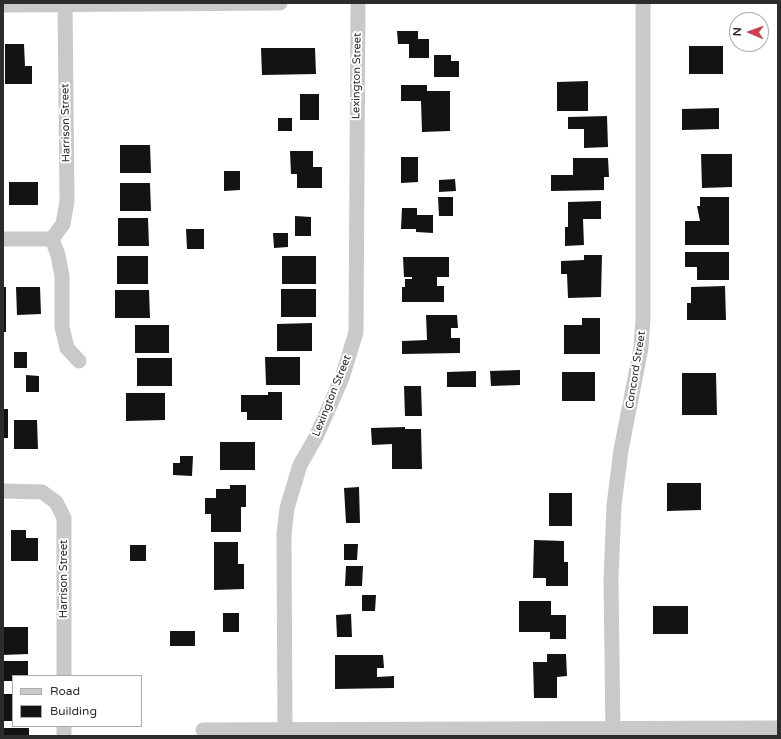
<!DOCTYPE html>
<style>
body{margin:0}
#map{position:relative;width:781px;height:739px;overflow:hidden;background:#fff;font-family:"Varela Round",sans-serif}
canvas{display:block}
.frame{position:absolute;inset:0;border:4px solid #2c2c2c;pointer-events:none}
.legend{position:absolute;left:12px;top:675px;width:130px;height:52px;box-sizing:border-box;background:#fff;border:1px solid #ababab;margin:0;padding:5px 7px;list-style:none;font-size:12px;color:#2c2c2c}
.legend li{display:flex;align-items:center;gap:8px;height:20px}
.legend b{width:20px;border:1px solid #ababab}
.north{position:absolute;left:729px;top:12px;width:40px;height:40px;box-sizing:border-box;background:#fff;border:1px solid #ababab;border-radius:50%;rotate:272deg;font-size:11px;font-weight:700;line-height:16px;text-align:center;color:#2c2c2c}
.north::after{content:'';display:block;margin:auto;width:14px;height:18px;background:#d43c46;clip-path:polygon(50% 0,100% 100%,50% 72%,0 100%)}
</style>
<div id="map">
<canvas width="781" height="739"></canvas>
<div class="frame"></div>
<ul class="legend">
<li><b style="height:5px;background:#c9c9c9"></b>Road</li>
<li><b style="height:11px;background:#131313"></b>Building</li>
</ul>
<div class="north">N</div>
</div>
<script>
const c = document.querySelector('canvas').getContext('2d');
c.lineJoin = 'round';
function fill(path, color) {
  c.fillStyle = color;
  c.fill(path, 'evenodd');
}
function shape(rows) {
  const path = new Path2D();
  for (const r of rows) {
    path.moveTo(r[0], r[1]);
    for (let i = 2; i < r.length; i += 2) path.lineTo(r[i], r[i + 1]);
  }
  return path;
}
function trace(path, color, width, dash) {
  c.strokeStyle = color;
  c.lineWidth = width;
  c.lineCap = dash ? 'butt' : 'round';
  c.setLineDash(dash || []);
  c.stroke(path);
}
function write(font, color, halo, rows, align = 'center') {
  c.font = font + ' "Varela Round",sans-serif';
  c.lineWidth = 4;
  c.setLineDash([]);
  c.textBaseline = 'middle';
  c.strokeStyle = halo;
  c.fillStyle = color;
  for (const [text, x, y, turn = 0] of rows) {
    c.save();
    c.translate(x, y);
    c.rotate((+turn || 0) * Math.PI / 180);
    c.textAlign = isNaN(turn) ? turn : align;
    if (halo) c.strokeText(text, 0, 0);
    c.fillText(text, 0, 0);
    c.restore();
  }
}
fill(shape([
 [397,31,418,31,418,39,429,39,429,58,409,58,409,44,398,44],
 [5,44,24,44,25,66,32,66,32,84,5,84],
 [689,46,723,46,723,74,689,74],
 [261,48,315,48,316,74,262,75],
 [434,55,451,55,451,61,459,61,459,77,434,77],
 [588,81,588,111,557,111,557,82],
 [401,85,427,85,427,91,450,91,450,131,422,132,421,101,401,101],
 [300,94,319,94,319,120,300,120],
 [719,108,719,129,682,130,682,109],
 [607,116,608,147,584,148,584,129,568,129,568,117],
 [278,118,292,118,292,131,278,131],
 [120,145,150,145,151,173,120,173],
 [290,151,313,151,313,167,322,167,322,188,297,188,297,174,291,174],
 [701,154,732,154,732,187,702,188],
 [401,157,418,157,418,182,401,183],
 [573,158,608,158,609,177,604,177,604,190,551,191,551,175,573,175],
 [224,171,240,171,240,190,224,191],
 [455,179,456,191,439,192,439,180],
 [9,182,38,182,38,205,9,205],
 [120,183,150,183,151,211,120,211],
 [438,197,453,197,453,216,439,216],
 [700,197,729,197,729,245,685,245,685,221,700,221,697,206,700,206],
 [601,201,601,219,583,219,584,245,565,246,565,227,568,227,568,202],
 [402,208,417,208,417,215,433,215,433,233,416,232,416,229,401,229],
 [295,216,311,217,311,236,295,236],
 [118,218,148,218,149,246,118,246],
 [186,229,204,229,204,249,187,249],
 [273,233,288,233,288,247,274,248],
 [685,252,729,252,729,280,697,280,697,267,685,267],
 [584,255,602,255,601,297,568,298,567,274,561,274,561,261,584,260],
 [117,256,148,256,148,284,117,284],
 [282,256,316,256,316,284,282,284],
 [403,257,449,257,449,277,437,277,437,286,444,286,444,302,402,302,402,287,405,287,405,279,412,279,412,277,404,277],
 [725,286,726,320,687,320,687,303,691,303,691,287],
 [3,287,6,287,6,332,3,332],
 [16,287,40,287,41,314,17,315],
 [281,289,316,289,316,317,281,317],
 [115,290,149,290,150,318,115,318],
 [426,315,457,315,458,328,451,328,451,338,460,338,460,353,402,354,402,341,427,340],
 [582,318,600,318,600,354,564,354,564,325,582,325],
 [312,323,312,351,277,351,277,324],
 [135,325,169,325,169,353,135,353],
 [14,352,27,352,27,368,14,368],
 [265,357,300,357,300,385,266,385],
 [137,358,172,358,172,386,137,386],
 [520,370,520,385,491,386,490,371],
 [476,371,476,387,447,387,447,372],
 [562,372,595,372,595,401,562,401],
 [682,373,716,373,717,415,682,415],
 [26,375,39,376,39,392,26,392],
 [404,386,421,386,422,416,405,416],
 [268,392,282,392,282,420,247,420,247,412,241,412,241,395,268,395],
 [126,393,165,393,165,420,126,421],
 [3,409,8,409,8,438,3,438],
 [14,420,37,420,38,449,14,449],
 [405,427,405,429,421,429,422,469,392,469,392,444,372,445,371,428],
 [220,442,255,442,255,470,220,470],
 [180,456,193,456,192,476,173,475,173,463,180,463],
 [667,483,701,483,701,510,667,511],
 [230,485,246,485,246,507,241,507,241,532,211,532,211,514,205,514,205,498,216,498,216,489,230,489],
 [359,487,360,523,346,523,344,488],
 [549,493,572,493,572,526,549,526],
 [11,530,26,530,26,538,38,538,38,561,11,561],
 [534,540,564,541,564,562,568,562,568,586,546,586,546,578,533,578],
 [214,542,238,542,238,564,244,564,244,589,214,590],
 [344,544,358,544,357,560,344,560],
 [130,545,146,545,146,561,130,561],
 [346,566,363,566,362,586,345,586],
 [362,595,376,595,375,611,362,611],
 [519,601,551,601,551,615,566,615,566,639,550,639,550,632,519,632],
 [653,606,688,606,688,634,653,634],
 [223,613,239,613,239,632,223,632],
 [351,614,352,637,337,637,336,615],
 [3,627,28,627,28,654,3,655],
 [170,631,195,631,195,646,170,646],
 [547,654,566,654,567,676,557,677,557,698,534,698,533,662,547,662],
 [335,655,383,655,384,668,377,668,377,677,394,676,394,688,335,689],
 [3,661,28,661,28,676,13,676,13,681,3,681],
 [3,694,13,694,13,721,3,721],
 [3,728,29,728,29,736,3,736]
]), '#131313');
trace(shape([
 [3,5,280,3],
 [3,239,52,239],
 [52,239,63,224,67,201,65,3],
 [52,239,58,255,62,276,62,327,67,348,79,361],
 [3,491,42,492,56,502,64,518,64,676],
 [64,726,64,736],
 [203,730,778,728],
 [285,736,284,535,287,508,300,465,316,437,342,378,356,332,358,3],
 [613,736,611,579,614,505,621,450,641,348,643,319,643,3]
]), '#c9c9c9', 15);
write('11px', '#2c2c2c', '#fff', [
 ["Lexington Street",357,76,-89],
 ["Harrison Street",66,123,-91],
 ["Concord Street",636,370,-81],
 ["Lexington Street",332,396,-68],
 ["Harrison Street",64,579,-90]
]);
</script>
